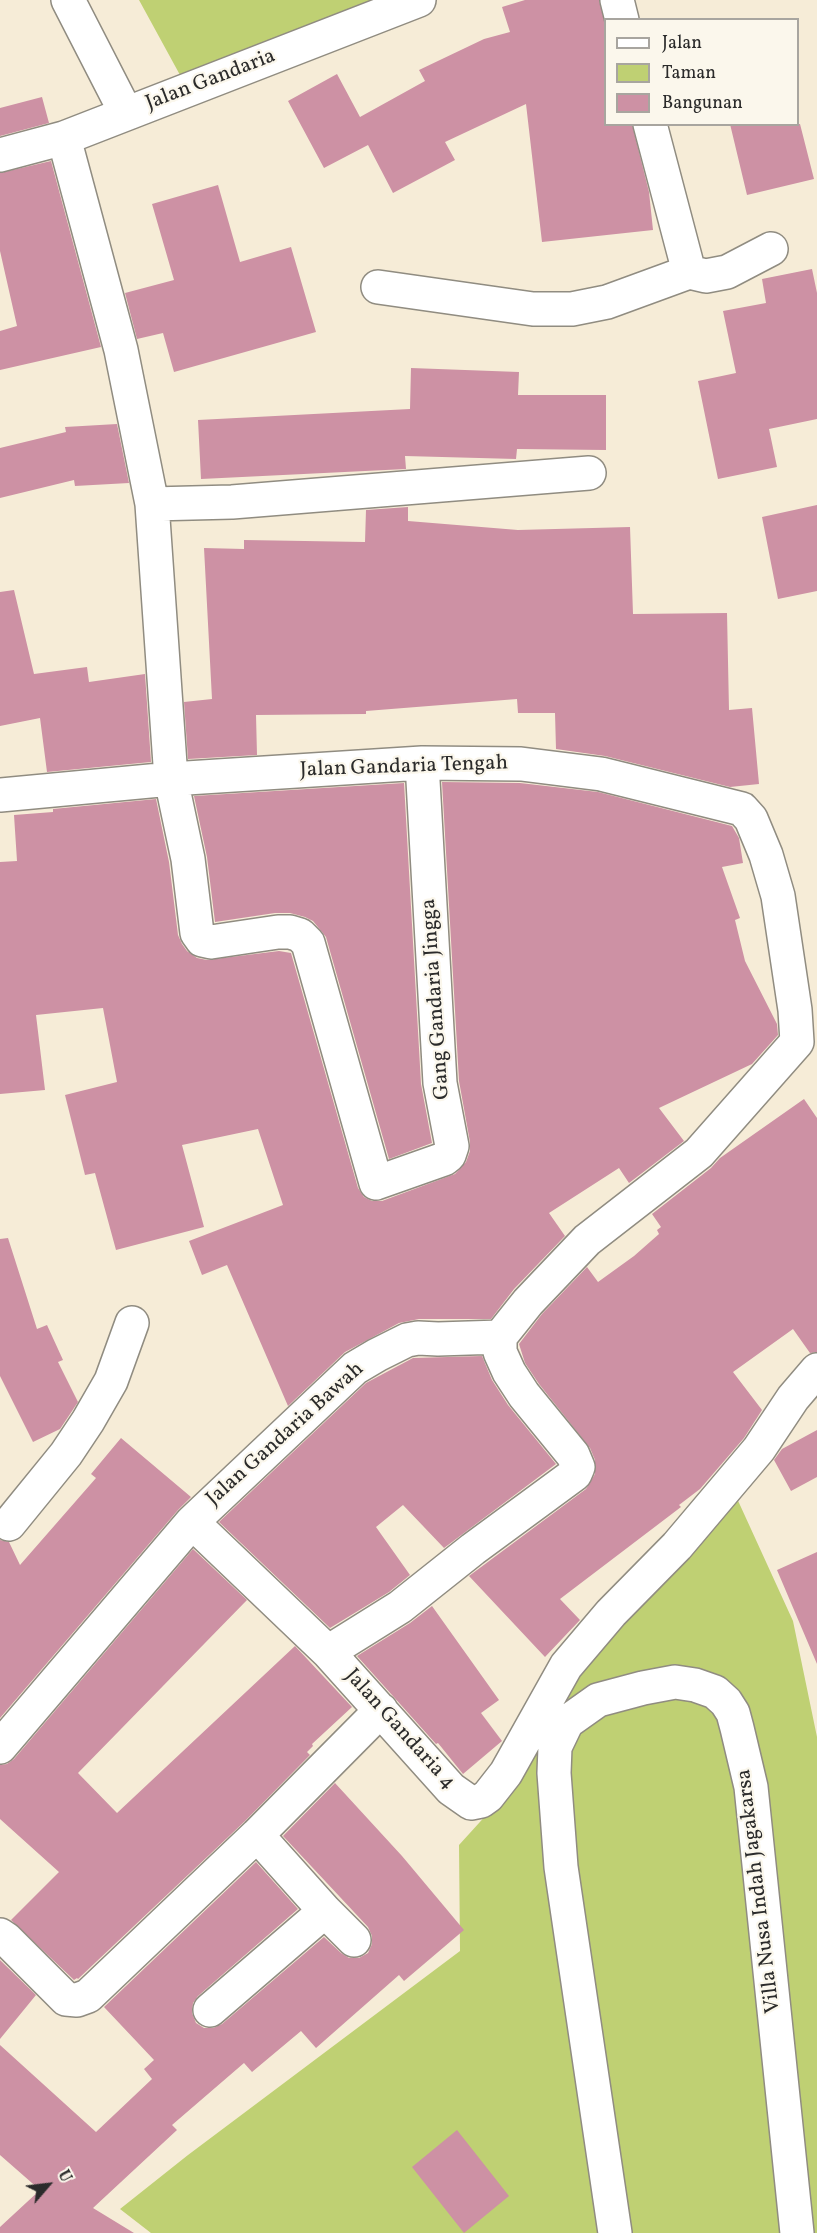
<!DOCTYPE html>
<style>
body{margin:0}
#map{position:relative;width:817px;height:2233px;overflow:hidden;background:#f6ecd7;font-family:Vollkorn,serif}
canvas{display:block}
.legend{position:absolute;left:604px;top:18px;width:195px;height:108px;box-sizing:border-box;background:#fbf7ec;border:2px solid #a8a59f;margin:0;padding:8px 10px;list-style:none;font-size:18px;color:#2b2b2b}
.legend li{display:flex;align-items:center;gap:12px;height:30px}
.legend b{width:30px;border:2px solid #a8a59f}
.north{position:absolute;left:18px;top:2155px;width:60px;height:60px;-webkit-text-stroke:4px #fbf7ec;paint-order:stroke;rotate:62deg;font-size:16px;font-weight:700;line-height:24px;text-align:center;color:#2b2b2b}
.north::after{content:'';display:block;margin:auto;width:21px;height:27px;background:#2b2b2b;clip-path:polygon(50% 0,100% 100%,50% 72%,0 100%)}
</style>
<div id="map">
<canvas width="817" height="2233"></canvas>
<ul class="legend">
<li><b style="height:8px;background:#fff"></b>Jalan</li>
<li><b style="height:16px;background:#bfd073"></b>Taman</li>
<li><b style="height:16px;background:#cd91a4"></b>Bangunan</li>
</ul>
<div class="north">U</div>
</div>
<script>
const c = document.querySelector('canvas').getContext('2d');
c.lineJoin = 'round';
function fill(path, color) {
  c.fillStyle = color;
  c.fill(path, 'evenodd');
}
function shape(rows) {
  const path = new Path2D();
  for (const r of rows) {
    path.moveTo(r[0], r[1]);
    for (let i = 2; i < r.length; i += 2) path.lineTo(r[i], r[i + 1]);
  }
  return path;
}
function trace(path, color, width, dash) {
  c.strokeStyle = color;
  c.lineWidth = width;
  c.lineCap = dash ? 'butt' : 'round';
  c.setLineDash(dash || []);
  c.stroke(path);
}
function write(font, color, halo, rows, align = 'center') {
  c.font = font + ' Vollkorn,serif';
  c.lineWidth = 4.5;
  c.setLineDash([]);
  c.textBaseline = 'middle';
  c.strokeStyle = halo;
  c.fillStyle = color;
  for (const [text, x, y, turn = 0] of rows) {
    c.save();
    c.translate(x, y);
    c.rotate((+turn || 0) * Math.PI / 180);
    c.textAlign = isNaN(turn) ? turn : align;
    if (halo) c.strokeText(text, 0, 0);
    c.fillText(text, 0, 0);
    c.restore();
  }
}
fill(shape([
 [139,0,385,0,186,86],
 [724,1470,793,1621,817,1737,817,2233,151,2233,120,2209,188,2155,460,1951,459,1845,519,1779,551,1709]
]), '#bfd073');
fill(shape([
 [525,0,599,0,606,28,606,124,632,124,649,192,653,230,542,242,526,104,445,142,455,160,393,193,368,145,324,168,288,101,337,74,360,117,425,81,419,70,484,39,510,32,502,7],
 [42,97,49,123,0,136,0,108],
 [730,124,800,124,814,179,747,195],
 [51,161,101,347,0,370,0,331,17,326,0,251,0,173],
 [218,185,240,262,291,247,316,332,174,372,163,333,137,339,125,293,174,280,152,204],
 [812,269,817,293,817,419,769,429,777,467,718,479,698,381,736,373,723,311,766,303,762,279],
 [411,368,519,372,518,395,606,395,606,450,517,449,516,459,405,456,406,469,201,479,198,420,410,409],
 [117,424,129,483,75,486,74,480,0,498,0,448,66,432,65,427],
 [817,505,817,591,778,599,762,517],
 [408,507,408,521,518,530,630,527,633,614,727,613,729,710,752,708,759,784,730,787,605,756,556,749,555,713,518,713,517,699,366,711,366,714,256,715,257,755,188,759,184,702,212,699,204,548,244,549,244,540,365,542,366,510],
 [14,590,34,674,87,667,89,682,145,674,151,762,47,772,40,718,0,726,0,592],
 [442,782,520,783,598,792,732,826,739,838,743,863,722,867,740,918,735,920,745,961,777,1024,778,1035,752,1064,659,1108,684,1141,629,1183,619,1168,549,1213,565,1236,514,1289,491,1319,419,1319,399,1323,345,1352,288,1406,227,1265,202,1275,189,1241,283,1205,258,1129,182,1145,204,1227,116,1250,95,1173,85,1175,65,1095,117,1082,103,1008,36,1015,45,1090,0,1094,0,862,17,861,14,815,53,812,53,809,156,799,169,862,178,935,182,944,187,951,197,958,207,960,279,951,291,953,358,1188,364,1197,372,1201,382,1201,455,1174,466,1162,470,1151,470,1142,459,1081],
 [404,783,421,1084,432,1143,389,1159,326,937,313,921,305,917,290,913,275,913,215,922,207,857,194,796],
 [804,1099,817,1118,817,1352,810,1353,793,1329,733,1372,762,1410,744,1438,700,1489,679,1505,681,1507,560,1599,580,1620,545,1657,469,1576,586,1489,595,1474,595,1460,590,1448,539,1384,525,1363,519,1344,542,1314,587,1267,598,1282,634,1256,659,1234,657,1230,661,1227,652,1214,711,1168,720,1158],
 [8,1238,37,1329,47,1325,63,1360,58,1362,78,1402,60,1429,33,1442,0,1376,0,1239],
 [482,1356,492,1380,508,1405,556,1464,444,1548,403,1505,376,1527,410,1575,389,1592,330,1628,219,1522,366,1383,413,1358],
 [817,1430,817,1477,791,1491,774,1460,782,1449],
 [121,1438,191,1497,178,1510,0,1718,0,1540,9,1542,20,1565,96,1478,91,1474],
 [193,1549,247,1600,78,1773,117,1813,295,1646,352,1707,312,1744,313,1746,307,1752,310,1755,244,1822,78,1979,77,1978,74,1980,11,1920,59,1872,0,1819,0,1765,7,1764,14,1759],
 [817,1552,817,1664,777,1570],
 [432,1606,499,1700,481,1713,502,1741,463,1774,438,1743,436,1744,357,1656,410,1623],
 [335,1783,402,1856,464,1930,404,1981,399,1975,316,2048,301,2031,252,2072,244,2063,172,2125,177,2130,93,2208,134,2233,0,2233,0,2227,40,2190,0,2155,0,2045,96,2132,152,2079,144,2069,154,2060,104,2007,256,1862,298,1909,198,1996,193,2003,192,2013,196,2023,204,2028,213,2028,222,2024,324,1937,341,1953,349,1958,359,1958,368,1953,372,1944,372,1936,368,1927,283,1836],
 [0,1960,36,1995,0,2039],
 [457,2130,509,2196,464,2233,412,2167]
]), '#cd91a4');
const minor = shape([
 [68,0,126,113],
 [617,0,622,20],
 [650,124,689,272],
 [64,138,121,350,152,504,171,779,188,859,197,933,202,940,211,942,278,932,290,932,300,935,308,943,376,1183,444,1159,449,1155,452,1146,440,1083,422,763],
 [0,155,64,138,419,0],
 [378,287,533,309,572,309,607,302,689,272,706,276,727,272,771,249],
 [152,504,232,502,589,473],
 [0,795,171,779,422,763,521,764,601,774,742,809,751,819,766,855,778,896,795,1010,797,1042],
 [192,1522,355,1368,377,1355,407,1340,418,1338,438,1339,500,1337,528,1302,587,1240,699,1153,797,1042],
 [9,1524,66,1454,88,1421,111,1381,132,1323],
 [328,1652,400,1607,473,1549,575,1474,578,1467,573,1455,524,1395,509,1372,500,1352,500,1337],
 [0,1747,192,1522,328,1652,451,1789,471,1803,481,1801,488,1796,506,1773,566,1666,611,1613,677,1546,759,1449,793,1398,817,1370],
 [257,1835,325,1911,354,1940],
 [0,1935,6,1939,66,1999,77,2000,88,1996,257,1835,381,1710],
 [210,2010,325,1911],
 [615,2233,561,1867,554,1773,555,1747,567,1722,598,1700,643,1688,675,1682,695,1685,715,1692,726,1702,733,1713,737,1728,751,1787,797,2233]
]);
trace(minor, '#908c81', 36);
trace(minor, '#fff', 33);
write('21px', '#2b2b2b', '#fbf7ec', [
 ["Jalan Gandaria",211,81,-21],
 ["Jalan Gandaria Tengah",404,768,-2],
 ["Gang Gandaria Jingga",437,999,-94],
 ["Jalan Gandaria Bawah",286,1435,-42],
 ["Jalan Gandaria 4",399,1730,48],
 ["Villa Nusa Indah Jagakarsa",760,1891,-97]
]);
</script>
